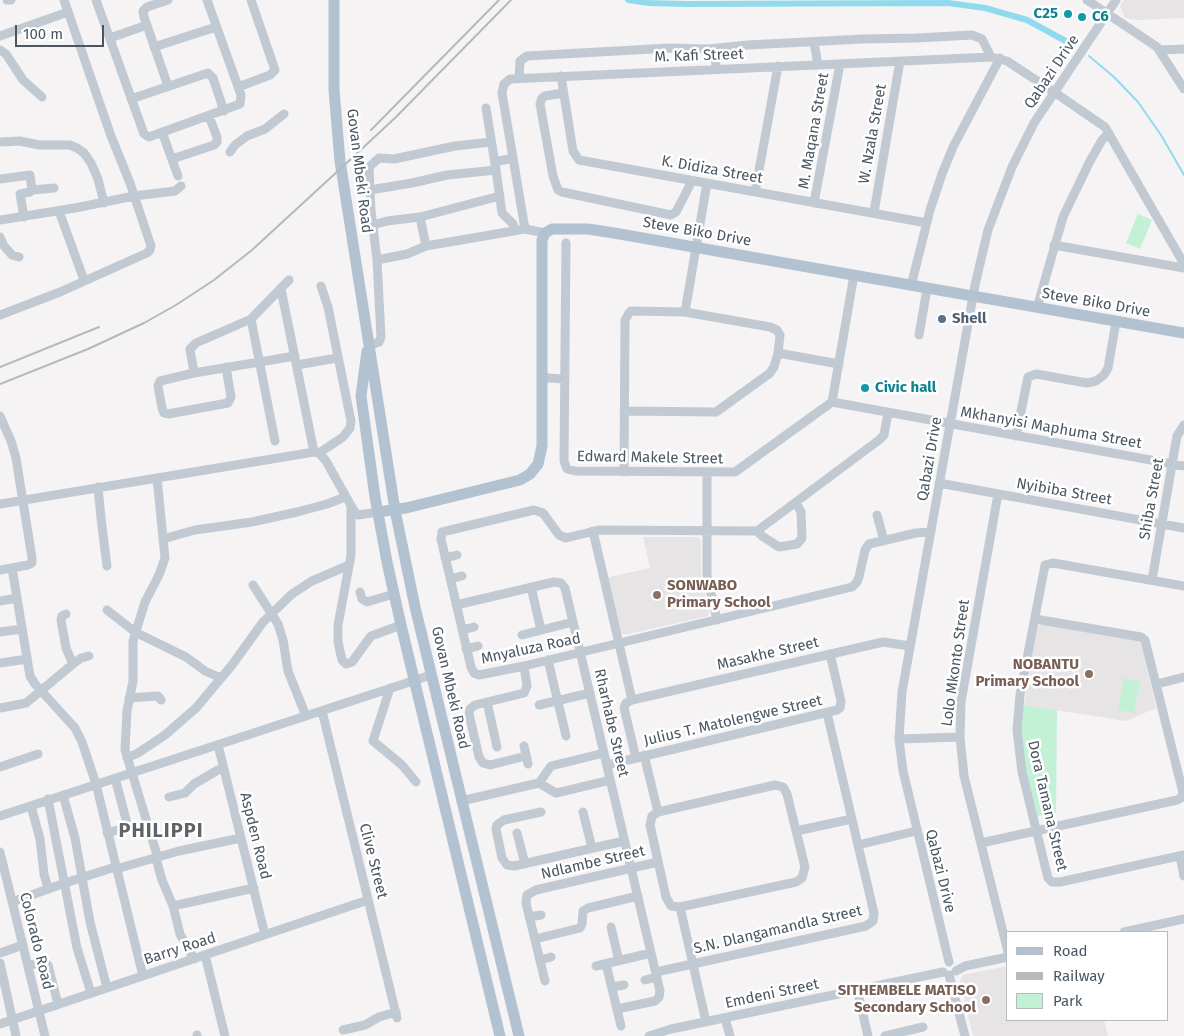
<!DOCTYPE html>
<style>
body{margin:0}
#map{position:relative;width:1184px;height:1036px;overflow:hidden;background:#f5f3f3;font-family:"Fira Sans",sans-serif}
canvas{display:block}
.legend{position:absolute;left:1006px;top:931px;width:162px;height:90px;box-sizing:border-box;background:#fff;border:1px solid #b7bbc0;margin:0;padding:6px 9px;list-style:none;font-size:15px;color:#4a5661}
.legend li{display:flex;align-items:center;gap:10px;height:25px}
.legend b{width:25px;border:1px solid #b7bbc0}
.scale{position:absolute;left:15px;top:25px;width:89px;height:22px;box-sizing:border-box;border:2px solid #4a5661;border-top:0;padding-left:6px;font-size:15px;line-height:18px;white-space:nowrap;color:#4a5661;-webkit-text-stroke:4px #fff;paint-order:stroke}
</style>
<div id="map">
<canvas width="1184" height="1036"></canvas>
<ul class="legend">
<li><b style="height:6px;background:#b3c2d1"></b>Road</li>
<li><b style="height:6px;background:#b5b8bd"></b>Railway</li>
<li><b style="height:14px;background:#c3f1d5"></b>Park</li>
</ul>
<div class="scale">100 m</div>
</div>
<script>
const c = document.querySelector('canvas').getContext('2d');
c.lineJoin = 'round';
function fill(path, color) {
  c.fillStyle = color;
  c.fill(path, 'evenodd');
}
function shape(rows) {
  const path = new Path2D();
  for (const r of rows) {
    path.moveTo(r[0], r[1]);
    for (let i = 2; i < r.length; i += 2) path.lineTo(r[i], r[i + 1]);
  }
  return path;
}
function trace(path, color, width, dash) {
  c.strokeStyle = color;
  c.lineWidth = width;
  c.lineCap = dash ? 'butt' : 'round';
  c.setLineDash(dash || []);
  c.stroke(path);
}
function write(font, color, halo, rows, align = 'center') {
  c.font = font + ' "Fira Sans",sans-serif';
  c.lineWidth = 5;
  c.setLineDash([]);
  c.textBaseline = 'middle';
  c.strokeStyle = halo;
  c.fillStyle = color;
  for (const [text, x, y, turn = 0] of rows) {
    c.save();
    c.translate(x, y);
    c.rotate((+turn || 0) * Math.PI / 180);
    c.textAlign = isNaN(turn) ? turn : align;
    if (halo) c.strokeText(text, 0, 0);
    c.fillText(text, 0, 0);
    c.restore();
  }
}
fill(shape([
 [1124,0,1184,0,1184,18,1137,20,1125,18,1120,6],
 [643,537,698,537,701,540,701,574,709,612,708,616,624,635,618,631,605,578,650,568],
 [1042,624,1139,641,1142,644,1156,708,1126,721,1024,705,1037,628],
 [1008,966,1008,1020,1104,1020,1108,1036,973,1036,960,981,963,975]
]), '#e6e4e5');
fill(shape([
 [1138,214,1152,220,1140,249,1126,243],
 [1124,678,1140,681,1134,713,1118,710],
 [1023,705,1057,710,1056,813,1037,816,1025,767,1020,730]
]), '#c3f1d5');
trace(shape([
 [1089,56,1114,77,1138,102,1161,135,1184,175]
]), '#90daee', 2);
trace(shape([
 [628,0,649,3,685,4,948,3,985,8,1027,20,1071,44]
]), '#90daee', 6);
trace(shape([
 [7,0,11,0],
 [96,0,144,134,149,137,240,104,241,95,207,0],
 [168,0,147,7,143,11,144,17,168,86],
 [1087,0,1157,47,1184,89],
 [0,36,68,12],
 [110,38,147,25],
 [814,42,818,65],
 [154,47,216,27],
 [715,49,716,69],
 [0,50,6,54,23,80,42,97],
 [1161,50,1184,49],
 [561,76,573,151,579,160,927,223],
 [519,78,520,61,527,56,670,48,709,49,748,45,863,39,917,38,972,35,982,39,991,57],
 [238,87,270,75,275,70,251,0],
 [563,93,545,96,542,98,540,104,553,176,558,190,562,192,671,215,676,212,692,181],
 [131,99,208,73,213,78,224,111],
 [486,108,496,170,447,175,412,183,370,190,369,167,379,158,394,159,455,146,491,142],
 [162,132,178,176],
 [0,142,20,141,39,145,70,145,77,148,84,153,91,163,98,179,104,203],
 [230,152,235,145,247,136,265,129,284,114],
 [172,159,214,145,217,142,217,137,209,116],
 [495,162,513,158],
 [496,170,502,213,513,224,514,231],
 [0,179,30,175,32,190],
 [370,190,371,210,377,260,407,254,426,246,525,229],
 [755,192,778,66],
 [814,203,840,64],
 [59,211,84,280],
 [874,212,900,61],
 [24,217,20,194,30,192,32,190,54,188],
 [420,217,426,246],
 [0,220,75,208,134,196,175,191,181,186],
 [373,225,387,221,420,217,500,196],
 [545,233,525,229,502,93,504,84,510,79,991,57,1007,61,1054,92,1105,127,1184,264],
 [0,237,4,246,12,255,19,257],
 [566,243,564,461,567,469,575,471,735,472,832,402],
 [1054,245,1184,268],
 [289,280,251,319,196,343,190,349,194,373,295,356],
 [911,286,930,210,942,174,953,147,1000,58],
 [281,289,314,452],
 [1037,308,1063,217,1090,161,1102,140,1109,133],
 [685,312,707,183],
 [0,315,60,292,147,253,150,250,151,246,130,183,111,136,64,0],
 [251,319,275,441],
 [919,335,927,289],
 [374,344,379,342,381,337,377,260],
 [297,365,337,358],
 [194,373,160,381,158,386,162,408,164,413,168,414,228,403,231,397,226,367],
 [542,375,548,378,565,379],
 [832,402,1184,466],
 [832,402,854,275],
 [624,411,716,412,770,373,774,367,778,353],
 [888,413,884,435,879,440,757,531,599,530,566,538,559,535,543,513,534,510,442,532,441,539,471,667,474,673,479,675,524,666,852,587,857,582,859,577,865,550,869,544,916,533,931,532],
 [0,416,11,441,16,458,32,558,32,563,28,565,0,570],
 [1016,436,1028,377,1036,374,1087,383,1096,381,1104,375,1108,368,1116,322],
 [319,453,343,437,350,428,351,421,328,307,321,286],
 [624,472,625,320,629,313,631,311,685,312,770,327,777,330,780,335,778,353,839,364],
 [707,472,707,575,717,620],
 [157,478,165,558,159,575,145,602,133,641,133,681,127,711,125,750,157,855,157,862,162,880,173,906,180,934,194,959],
 [939,483,1184,528],
 [98,487,101,518,107,566],
 [998,494,961,702,960,737,964,776,1008,952],
 [0,504,314,452,319,453,326,461,354,511,358,515,378,512],
 [351,506,351,555,338,625,338,642,342,660,346,664,352,662,371,636,401,625],
 [877,515,884,541],
 [593,531,632,700],
 [757,531,762,536,779,547,797,544,802,538,801,512,796,503],
 [163,539,195,530,252,522,297,512,327,504,345,497],
 [445,558,457,555],
 [12,568,30,676,35,684,75,728,82,742,96,784,143,976],
 [450,579,462,576],
 [1152,580,1177,436,1184,425],
 [253,585,278,624,283,640,288,671,306,716],
 [1184,586,1053,563,1045,565,1020,695,1017,730,1022,772,1048,878,1052,882,1060,882,1184,855],
 [531,587,541,630],
 [360,592,362,599,367,602,394,594],
 [0,601,17,598],
 [456,605,554,582,561,583,565,588,660,991,659,997,655,1001,617,1009],
 [107,610,135,632,186,657,205,671,221,678],
 [66,614,62,616,61,620,66,648,73,664],
 [462,630,474,627],
 [0,632,22,629],
 [522,635,573,622],
 [466,649,478,646],
 [548,660,566,736],
 [0,663,27,659],
 [524,666,527,686,524,693,475,705,470,709,469,714,479,757,483,763,490,765,526,756],
 [1157,684,1184,677],
 [390,688,373,741,402,765,416,782],
 [129,698,158,696,161,700],
 [487,702,497,747],
 [539,705,590,693],
 [0,708,26,703,73,664,81,658,89,656],
 [322,711,397,1018],
 [899,739,960,737],
 [218,745,265,935],
 [524,746,528,764],
 [644,755,658,812],
 [127,758,138,753,165,735,196,708,232,665,263,622,292,594,312,581,349,565],
 [636,758,624,708,626,703,632,700,883,642,910,646],
 [607,765,837,710,840,708,841,701,830,654],
 [0,767,38,754],
 [539,783,556,793,610,780],
 [775,785,783,787,787,794,805,867,802,878,796,882,680,907,671,906,666,897,650,825,652,816,658,812,775,785],
 [63,795,75,838,90,922,107,988],
 [169,797,185,793,194,784,218,770,224,769],
 [48,799,77,948,91,993],
 [461,801,539,783,551,766,604,753],
 [31,806,40,839,44,874,48,888],
 [541,812,504,820,497,825,496,829,502,858,507,865,514,866,624,841],
 [583,812,592,848],
 [0,816,431,675],
 [796,831,852,819],
 [107,833,128,827,115,778],
 [517,833,525,864],
 [981,843,1177,800,1181,798,1183,793,1145,640,1141,637,1035,619],
 [858,845,916,831],
 [0,852,45,1036],
 [1180,856,1184,876],
 [116,869,179,851,241,838],
 [12,902,65,883,115,867],
 [173,906,254,888],
 [680,907,706,1022],
 [529,917,541,915],
 [611,927,619,961],
 [1124,932,1184,919],
 [535,939,580,928,582,924,583,911,588,908,638,896],
 [0,953,23,945],
 [205,955,225,1036],
 [540,960,551,957],
 [949,962,903,771,899,739,902,692,975,285,988,230,1012,167,1034,123,1116,0],
 [0,963,16,1036],
 [606,964,621,1026],
 [28,965,45,963,48,965,58,1004],
 [596,966,651,953],
 [956,971,965,966,1008,957],
 [656,972,866,926,873,921,874,913,827,713],
 [949,975,965,1036],
 [645,980,657,977],
 [545,981,526,903,527,895,536,890,658,862],
 [612,987,624,985],
 [857,989,868,1036],
 [725,1018,730,1036],
 [0,1024,368,900],
 [343,1030,365,1025,379,1017,396,1012],
 [197,1035,197,1036],
 [649,1036,671,1029,943,972],
 [885,1036,923,1027]
]), '#c1cad2', 9);
trace(shape([
 [334,0,334,90,340,161,395,510,415,607,519,1036],
 [367,351,361,396,375,497,387,562,401,625,500,1036],
 [378,512,406,508,520,480,530,474,538,464,542,446,542,240,545,233,552,229,588,229,614,233,1184,333]
]), '#b3c2d1', 11);
trace(shape([
 [371,130,499,0],
 [0,367,99,327],
 [0,384,88,349,144,323,176,305,214,280,252,250,352,158,396,117,511,0]
]), '#b5b8bd', 2);
for (const [x, y, r, color] of [
 [1068,14,5,"#0f9aa8"],
 [1082,17,5,"#0f9aa8"],
 [942,319,5,"#5c6f8a"],
 [865,388,5,"#0f9aa8"],
 [657,595,5,"#8d6e63"],
 [1089,674,5,"#8d6e63"],
 [986,1000,5,"#8d6e63"]
]) {
  const dot = new Path2D();
  dot.arc(x, y, r, 0, 2 * Math.PI);
  c.fillStyle = color;
  c.fill(dot);
  trace(dot, '#fff', 2);
}
write('bold 15px', '#0d838f', '#fff', [
 ["C25",1058,14,"right"],
 ["C6",1092,17],
 ["Civic hall",875,388]
], 'left');
write('15px', '#4a5661', '#fff', [
 ["M. Kafi Street",699,56,-2],
 ["Qabazi Drive",1052,72,-56],
 ["M. Maqana Street",814,131,-80],
 ["W. Nzala Street",873,134,-80],
 ["K. Didiza Street",712,170,10],
 ["Govan Mbeki Road",359,171,83],
 ["Steve Biko Drive",697,232,10],
 ["Steve Biko Drive",1096,303,10],
 ["Mkhanyisi Maphuma Street",1051,428,10],
 ["Edward Makele Street",650,458,1],
 ["Qabazi Drive",930,459,-80],
 ["Nyibiba Street",1064,492,10],
 ["Shiba Street",1152,499,-80],
 ["Mnyaluza Road",531,649,-12],
 ["Masakhe Street",768,654,-13],
 ["Lolo Mkonto Street",956,663,-82],
 ["Govan Mbeki Road",450,688,77],
 ["Julius T. Matolengwe Street",733,721,-13],
 ["Rharhabe Street",611,723,77],
 ["Dora Tamana Street",1047,806,77],
 ["Aspden Road",255,836,76],
 ["Clive Street",373,861,76],
 ["Ndlambe Street",593,863,-13],
 ["Qabazi Drive",940,871,76],
 ["S.N. Dlangamandla Street",778,930,-13],
 ["Colorado Road",36,941,76],
 ["Barry Road",180,949,-18],
 ["Emdeni Street",772,994,-12]
]);
write('bold 15px', '#4e5e75', '#fff', [
 ["Shell",952,319]
], 'left');
write('bold 15px', '#785e54', '#fff', [
 ["SONWABO",667,586,"left"],
 ["Primary School",667,603,"left"],
 ["NOBANTU",1079,665],
 ["Primary School",1079,682],
 ["SITHEMBELE MATISO",976,991],
 ["Secondary School",976,1008]
], 'right');
c.letterSpacing = '1px';
write('bold 20px', '#5f6368', '#fff', [
 ["PHILIPPI",161,831]
]);
c.letterSpacing = '0px';
</script>
